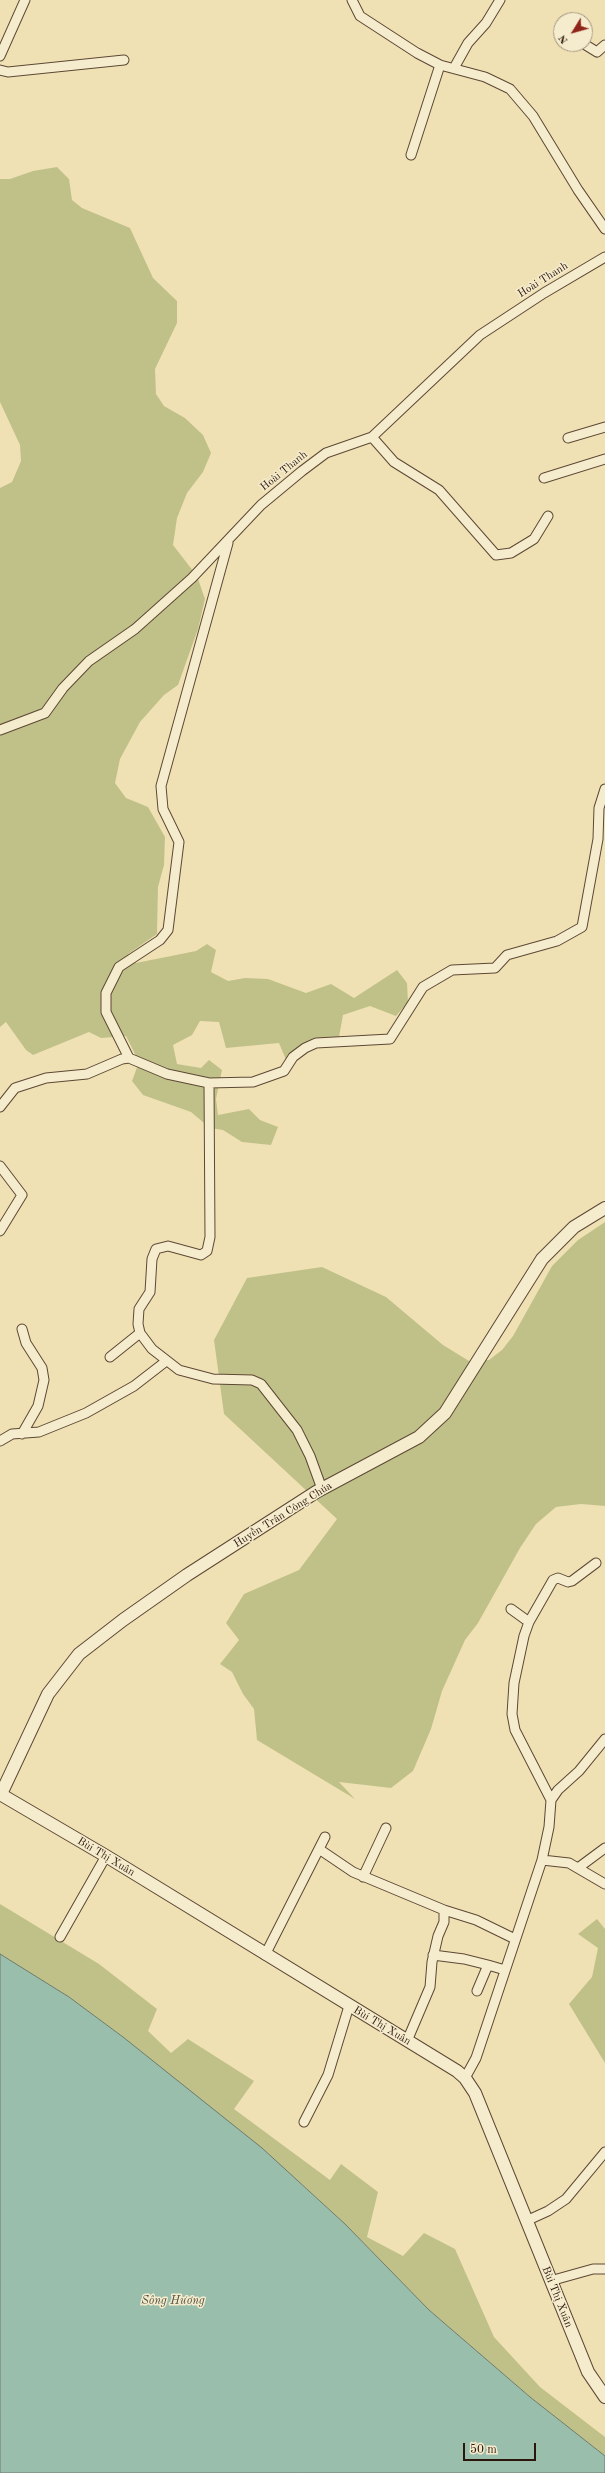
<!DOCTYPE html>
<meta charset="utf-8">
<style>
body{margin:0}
#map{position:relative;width:605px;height:2473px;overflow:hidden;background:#f0e1b4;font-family:"Old Standard TT",serif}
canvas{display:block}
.north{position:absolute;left:553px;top:12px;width:40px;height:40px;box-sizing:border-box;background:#f5ecce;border:1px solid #a59680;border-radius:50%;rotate:233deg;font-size:11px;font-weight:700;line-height:16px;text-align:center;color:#2c150a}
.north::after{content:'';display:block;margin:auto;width:14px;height:18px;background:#8f2418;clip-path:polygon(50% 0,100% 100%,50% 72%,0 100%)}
.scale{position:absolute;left:463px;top:2443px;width:73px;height:18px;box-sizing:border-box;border:2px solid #2c150a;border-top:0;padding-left:5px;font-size:12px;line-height:14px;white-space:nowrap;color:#2c150a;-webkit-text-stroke:3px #f5ecce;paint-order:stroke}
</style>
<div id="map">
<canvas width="605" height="2473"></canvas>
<div class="north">N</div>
<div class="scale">50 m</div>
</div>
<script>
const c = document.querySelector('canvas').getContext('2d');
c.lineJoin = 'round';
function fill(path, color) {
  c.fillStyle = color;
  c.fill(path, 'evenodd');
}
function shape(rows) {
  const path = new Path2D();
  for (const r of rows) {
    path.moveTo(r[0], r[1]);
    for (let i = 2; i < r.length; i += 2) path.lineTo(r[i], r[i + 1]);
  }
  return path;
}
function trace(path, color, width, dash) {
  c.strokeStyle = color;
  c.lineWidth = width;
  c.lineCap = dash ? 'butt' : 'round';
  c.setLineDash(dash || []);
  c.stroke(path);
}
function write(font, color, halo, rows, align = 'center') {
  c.font = font + ' "Old Standard TT",serif';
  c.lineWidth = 3;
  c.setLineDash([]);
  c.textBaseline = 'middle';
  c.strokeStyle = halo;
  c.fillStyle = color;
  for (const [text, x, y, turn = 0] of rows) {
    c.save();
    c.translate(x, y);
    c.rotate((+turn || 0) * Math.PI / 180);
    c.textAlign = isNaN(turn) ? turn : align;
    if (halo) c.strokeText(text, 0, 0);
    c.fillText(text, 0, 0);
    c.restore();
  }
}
fill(shape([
 [57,167,69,179,72,200,82,208,130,228,153,278,177,301,177,323,155,369,156,394,164,406,185,418,203,435,211,453,203,472,187,493,177,518,173,545,197,576,205,599,198,629,178,685,164,695,140,722,120,759,115,783,126,798,148,807,165,837,164,865,158,887,157,934,128,954,136,963,196,951,207,944,216,950,211,972,228,981,245,978,268,979,306,993,331,984,354,998,397,970,407,983,408,1002,396,1016,370,1006,343,1015,339,1037,313,1038,289,1067,279,1043,226,1048,219,1022,200,1021,192,1035,173,1045,177,1064,201,1068,209,1060,222,1070,216,1099,218,1115,249,1109,260,1120,278,1127,271,1145,242,1142,223,1130,210,1128,191,1112,143,1095,132,1081,139,1062,126,1036,101,1038,89,1032,33,1055,26,1050,6,1022,0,1027,0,488,12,482,21,461,20,445,0,402,0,179,10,179,33,171],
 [605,1222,605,1506,581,1504,556,1507,536,1524,520,1548,478,1623,465,1640,442,1691,431,1729,413,1771,391,1788,339,1782,355,1799,257,1740,254,1709,243,1694,232,1672,220,1664,239,1640,226,1623,244,1594,299,1570,337,1519,224,1414,214,1340,247,1278,322,1267,386,1297,443,1345,469,1361,489,1360,502,1350,513,1336,552,1266,578,1240],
 [0,1904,99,1964,157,2009,148,2031,171,2053,188,2039,254,2081,234,2109,330,2180,341,2164,378,2192,367,2237,403,2256,424,2233,455,2249,494,2337,540,2387,605,2437,605,2456,530,2397,429,2310,345,2224,305,2187,123,2037,69,1997,0,1954],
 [597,1919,605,1929,605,2063,569,2004,592,1977,598,1948,578,1934]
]), '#c0c189');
const water = shape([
 [0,1954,69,1997,123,2037,262,2148,345,2224,429,2310,530,2397,605,2456,605,2473,0,2473,0,1954]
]);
fill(water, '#9abeac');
trace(water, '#6e7a6b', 1);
const minor = shape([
 [352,0,360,16,417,53,440,65,485,77,510,89,533,116,578,190,605,229],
 [584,44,597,52,605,45],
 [0,56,25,0],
 [454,68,468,43,486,23,500,0],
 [0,70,8,72,124,60],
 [411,155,440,65],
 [372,437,394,462,439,490,496,555,511,553,534,539,548,516],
 [568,438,605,427],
 [544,478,605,459],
 [0,730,45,713,63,688,89,661,135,629,192,578,261,505,302,471,326,453,372,437,480,335,544,293,605,257],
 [129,1058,106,1012,106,993,119,967,160,940,168,930,179,842,163,809,161,786,228,543],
 [209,1083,210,1237,207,1251,201,1255,168,1246,156,1249,152,1259,150,1292,139,1309,138,1324,140,1333,152,1349,179,1370,213,1379,252,1380,261,1384,297,1430,310,1456,322,1489],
 [0,1107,15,1088,46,1078,87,1074,122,1059,129,1058,167,1074,209,1083,253,1082,284,1071,293,1057,305,1048,316,1043,390,1039,423,987,452,970,495,968,507,955,557,941,582,927,598,839,599,808,605,789],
 [0,1166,22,1195,0,1231],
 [110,1357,140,1333],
 [22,1434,38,1406,44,1380,42,1368,26,1343,22,1329],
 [0,1441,12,1434,39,1432,86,1413,134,1386,165,1362],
 [511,1609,529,1622,524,1636,514,1683,512,1714,515,1730,551,1800,549,1827,542,1860],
 [529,1622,553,1580,558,1578,568,1582,572,1581,596,1563],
 [551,1800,558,1790,579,1771,605,1739],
 [319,1849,353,1872,444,1910,444,1922,438,1936,432,1962,430,1987,407,2041],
 [578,1868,605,1848],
 [363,1877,386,1828],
 [444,1910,476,1920,515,1939],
 [60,1937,106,1856],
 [265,1955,325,1837],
 [433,1955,464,1959,488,1965],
 [477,1991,488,1965,505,1970],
 [465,2078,476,2058,542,1860,569,1863,605,1884],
 [304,2122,328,2075,349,2006],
 [526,2221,548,2211,566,2199,605,2152],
 [550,2281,593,2269,605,2269]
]);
const tertiary = shape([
 [0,1794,106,1856,457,2071,465,2078,475,2093,588,2372,605,2397],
 [1,1794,48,1694,79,1654,123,1620,187,1575,316,1492,419,1437,445,1413,542,1259,574,1227,605,1208]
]);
trace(minor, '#5d4834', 11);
trace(tertiary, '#5d4834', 14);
trace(minor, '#f5ecce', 9);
trace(tertiary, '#f5ecce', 12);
write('11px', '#2c150a', '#f5ecce', [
 ["Hoài Thanh",543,280,-32],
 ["Hoài Thanh",284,471,-39],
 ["Huyền Trân Công Chúa",283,1515,-32],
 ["Bùi Thị Xuân",106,1857,31],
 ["Bùi Thị Xuân",382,2026,31],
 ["Bùi Thị Xuân",557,2297,68]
]);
write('italic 12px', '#525043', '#f5ecce', [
 ["Sông Hương",173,2301]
]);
</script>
